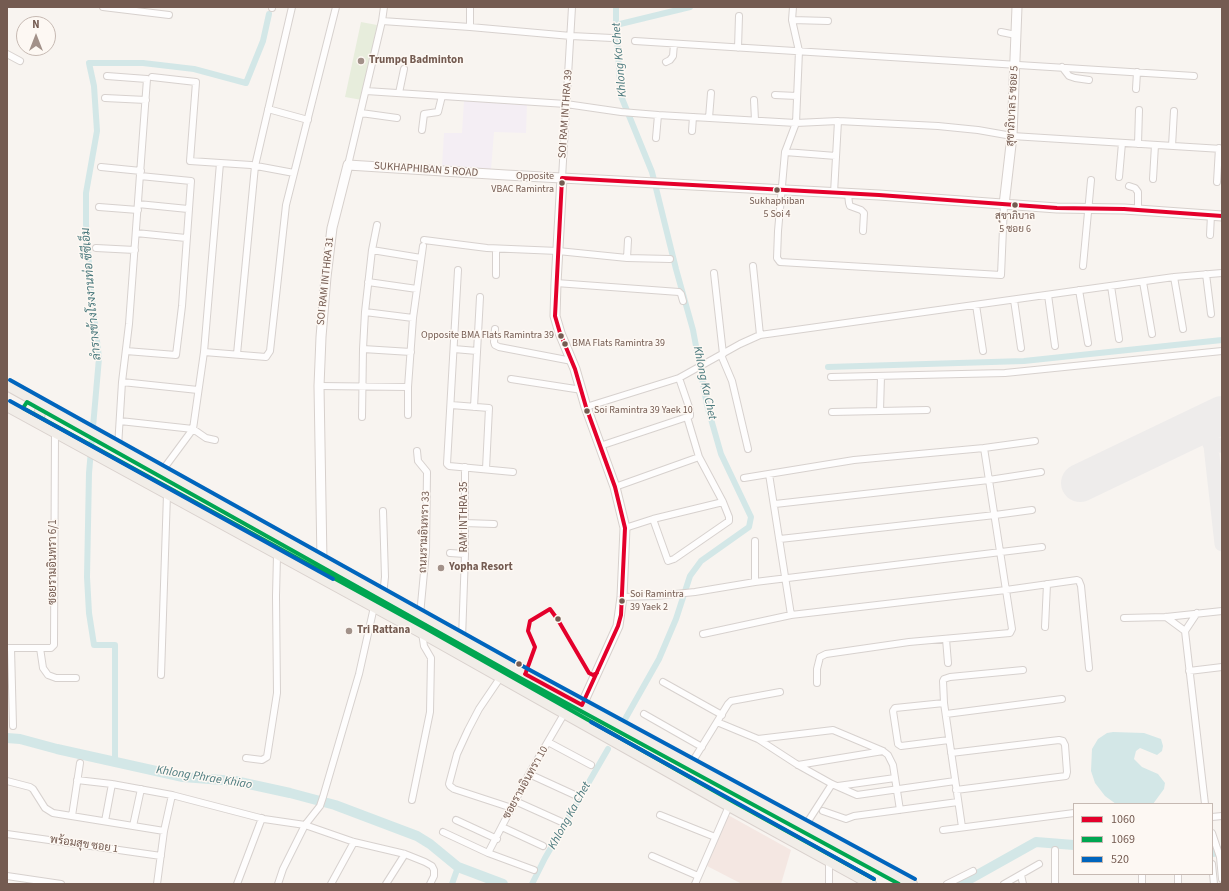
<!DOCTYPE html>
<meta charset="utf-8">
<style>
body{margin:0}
#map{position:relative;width:1229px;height:891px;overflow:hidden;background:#f8f4f0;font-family:"Source Sans 3",sans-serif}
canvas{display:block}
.frame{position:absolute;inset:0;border:8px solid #745b51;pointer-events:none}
.legend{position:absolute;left:1073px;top:803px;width:140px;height:72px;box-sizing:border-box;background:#fdf8f3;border:1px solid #c6b9b2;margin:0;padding:5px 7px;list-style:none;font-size:12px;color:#745b51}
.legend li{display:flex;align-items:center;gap:8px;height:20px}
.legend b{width:20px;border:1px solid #c6b9b2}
.north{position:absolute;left:16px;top:16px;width:40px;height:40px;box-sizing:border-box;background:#fdf8f3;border:1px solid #c6b9b2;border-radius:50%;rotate:0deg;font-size:11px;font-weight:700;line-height:16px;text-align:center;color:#745b51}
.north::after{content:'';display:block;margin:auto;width:14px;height:18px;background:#a29189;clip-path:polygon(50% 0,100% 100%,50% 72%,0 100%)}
</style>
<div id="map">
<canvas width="1229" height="891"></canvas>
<div class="frame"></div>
<ul class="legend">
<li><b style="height:5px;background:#e4002b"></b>1060</li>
<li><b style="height:5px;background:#00a651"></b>1069</li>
<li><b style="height:5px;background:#0065bd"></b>520</li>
</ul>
<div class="north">N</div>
</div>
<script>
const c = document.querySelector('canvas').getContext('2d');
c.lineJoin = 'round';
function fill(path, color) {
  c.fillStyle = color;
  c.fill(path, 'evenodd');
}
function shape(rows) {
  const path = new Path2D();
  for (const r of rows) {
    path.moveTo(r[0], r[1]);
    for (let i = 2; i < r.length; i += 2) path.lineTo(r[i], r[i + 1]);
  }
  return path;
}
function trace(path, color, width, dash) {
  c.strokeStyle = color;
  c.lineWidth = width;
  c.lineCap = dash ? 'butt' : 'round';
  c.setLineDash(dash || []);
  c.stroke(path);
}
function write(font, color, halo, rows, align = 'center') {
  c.font = font + ' "Source Sans 3",Sarabun,sans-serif';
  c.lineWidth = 3;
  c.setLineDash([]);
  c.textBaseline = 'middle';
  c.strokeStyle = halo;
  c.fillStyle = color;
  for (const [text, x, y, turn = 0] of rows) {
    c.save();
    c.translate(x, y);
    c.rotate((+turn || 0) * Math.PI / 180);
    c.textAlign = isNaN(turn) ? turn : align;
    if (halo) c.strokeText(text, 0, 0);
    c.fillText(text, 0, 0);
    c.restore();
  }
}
fill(shape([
 [728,815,791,850,781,884,742,884,707,866]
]), '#f4e7e2');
fill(shape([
 [464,101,527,104,526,133,494,132,491,170,442,166,444,133,462,133]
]), '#f4eef4');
fill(shape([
 [361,22,377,25,362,100,345,97]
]), '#e7eddc');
fill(shape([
 [1113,732,1144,733,1161,739,1163,746,1162,751,1157,755,1140,748,1136,751,1134,759,1142,767,1158,774,1165,783,1164,789,1153,804,1116,804,1105,796,1095,783,1091,771,1092,749,1098,739,1107,733]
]), '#d3e7e7');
trace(shape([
 [616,7,616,25,621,96,652,172,676,269,693,330,707,405,721,454,751,517,749,527,701,561,690,576,676,619,659,659,624,721],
 [616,25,690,7],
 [828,367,1024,361,1222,340],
 [115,762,115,645,94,645,89,613,87,577,89,473,99,358,91,290,86,224,86,193,97,131,94,86,89,63,143,63,194,69,246,83,263,41,269,14],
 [452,884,458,867],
 [532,884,545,858,608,749]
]), '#d3e7e7', 6);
trace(shape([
 [7,738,20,739,57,749,183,777,235,781,290,793,335,805,417,836,430,844,458,867,503,884],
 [1212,852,1222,851],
 [961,884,1036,842,1074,845]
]), '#d3e7e7', 10);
trace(shape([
 [1201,425,1211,446],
 [1222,445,1211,446,1222,544]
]), '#eeeceb', 15);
trace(shape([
 [1080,483,1222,415]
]), '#eeeceb', 38);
const street = shape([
 [103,7,169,15],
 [470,7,470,27],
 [793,7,792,20,799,51,796,123,785,152,778,231,777,258,780,262,1001,275,1004,205],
 [272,8,272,7],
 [792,20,828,21],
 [382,21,470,27,571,36,612,38],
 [1001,32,1016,35],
 [635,41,1194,76],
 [738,48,739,16],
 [7,54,20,61],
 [666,62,670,60,673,56,674,44],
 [1062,67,1069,76,1075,78,1089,80],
 [107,76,147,79,129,324,122,382,118,447],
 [152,77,196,82,190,161,251,165,294,173],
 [1136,89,1137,72],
 [366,91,566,104,621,112,658,115,796,123,838,121,938,126,978,130,1012,136,1222,149],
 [399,93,404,69],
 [775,95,797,96],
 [105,98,146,100],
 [754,100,755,120],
 [268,109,308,120],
 [361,113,397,118],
 [709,118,711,93],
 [422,130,424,114,438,112,442,96],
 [692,131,693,117],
 [656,138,658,115],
 [1138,144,1139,110],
 [1172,146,1174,111],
 [785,152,836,156],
 [348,165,382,21,384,7],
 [101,167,141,171],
 [1119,177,1122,143],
 [562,178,572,7],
 [1153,179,1155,145],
 [1217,182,1219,148],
 [1129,186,1135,188,1138,192,1138,210],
 [834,193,838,121],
 [848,194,849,203,850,206,861,210,864,213,863,231],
 [138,204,188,209],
 [99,207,138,210],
 [136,233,186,238],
 [1210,235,1211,215],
 [424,240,487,248,558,251,627,258,670,259],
 [96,248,135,250],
 [496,249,496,275],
 [372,250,421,258],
 [627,258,628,240],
 [753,266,760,335],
 [1083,266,1091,180],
 [458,270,447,464,449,466,513,472],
 [714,273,723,354],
 [1206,274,1211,314],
 [1174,277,1183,329],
 [368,282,417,289],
 [1143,282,1152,334],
 [556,283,679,292,681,294,683,301],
 [1111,286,1119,339],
 [1079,290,1088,343],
 [1048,295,1055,346],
 [1014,300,1021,348],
 [976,305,983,351],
 [365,312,413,318],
 [495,329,494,342,495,345,499,347,572,361],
 [363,349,411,352],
 [454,349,477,351],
 [126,351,176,355,182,306,191,181,140,176],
 [204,352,266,357,270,351,286,205,336,7],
 [237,354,255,166,292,7],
 [721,355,732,381,748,449],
 [831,377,1005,373,1222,351],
 [511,379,582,390],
 [122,382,198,390],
 [319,386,408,387],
 [451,405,489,408,486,469],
 [474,407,480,297],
 [586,407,679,378,740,344,760,335,1174,277,1222,273],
 [880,411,881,376],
 [832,412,927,410],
 [408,415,408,387,413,318,423,246],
 [362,417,363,349,365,312,372,250,377,225],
 [120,421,193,429,206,438,215,440],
 [600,446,690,416,690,410,679,378],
 [417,451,418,461,427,472,426,551,420,615],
 [162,471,193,429,204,352,220,163],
 [769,474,791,615],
 [744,478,854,460,984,448,1035,441],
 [615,487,699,457],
 [775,504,989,480,1041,472],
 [653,519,668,561,674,559,729,521,729,517,723,502,699,457,687,417],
 [464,523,494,524],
 [625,528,653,519,723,502],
 [780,539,995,515,1032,510],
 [755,541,755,582],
 [450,553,465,554],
 [383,595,385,577,383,511],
 [622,597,656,596,695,592,755,582,1042,547],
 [1166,617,1185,631,1205,804],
 [1124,618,1166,617,1222,611],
 [1045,627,1047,584],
 [1185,631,1197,613],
 [703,634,791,615,1006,590,1077,580,1079,581,1081,586,1089,668],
 [462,639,465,554,465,467],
 [946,639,948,663],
 [7,648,51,648,54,645,55,432],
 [11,648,13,726],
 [40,648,43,668,48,675,56,678,76,678],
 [1189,671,1222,667],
 [161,675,167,494],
 [500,678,479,709,468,730,457,754,449,784,450,786,454,789,512,808],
 [663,682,722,715],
 [817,683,817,669,820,657,826,654,909,642,1010,633,1012,629,984,448],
 [944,703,895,708,893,711,898,744,901,746,949,740],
 [644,714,702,747],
 [946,714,1062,699],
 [717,722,758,739,798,765,832,784,857,795,955,781],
 [758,739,833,730,883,751,888,755,893,765,900,810],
 [548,742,591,765],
 [951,753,1059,740,1063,741,1065,745,1067,772,1066,776,956,790],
 [246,758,262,760,267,757,277,693,276,596,277,555],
 [691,764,728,704,731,701,780,692],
 [798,765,883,751],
 [529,774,577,796],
 [77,780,112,784,172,795,264,819,305,825,354,842,405,854,425,862,432,866,434,870,434,876,430,884],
 [7,781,30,787,33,789,45,808,53,813,164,831],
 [838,786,895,778],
 [412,800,430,712,431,658,424,646,422,633],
 [515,801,564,823],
 [823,811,846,819,854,816,958,802],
 [660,815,715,837],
 [72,816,80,763],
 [1212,817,1222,816],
 [456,820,497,839],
 [105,821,112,784],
 [133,826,141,789],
 [805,826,832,784],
 [502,827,543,846],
 [962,827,944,703,943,681,944,679,950,677,1023,670],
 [943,830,1074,813],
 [443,832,488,853,534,870],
 [1212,833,1220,857,1222,879],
 [7,834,161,856],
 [1055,850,1055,884],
 [488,853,529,774,564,714],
 [652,856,698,876],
 [829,860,829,884],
 [1212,864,1214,884],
 [1142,874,1142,884],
 [1021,875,1023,884],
 [7,876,61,884],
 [157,884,164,831,172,795],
 [237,884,262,818],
 [278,884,283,869,305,825,320,806,323,797,359,674,374,607],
 [331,884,354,842],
 [386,884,405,854],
 [695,884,729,806],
 [947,884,973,871],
 [1004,884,1039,864],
 [1178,884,1178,874]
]);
const secondary = shape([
 [562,178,556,283,555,316,560,333,575,369,586,407,615,487,625,528,622,597,618,626,582,705],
 [1004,205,1012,136,1017,7],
 [322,561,319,386,321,337,326,277,332,228,348,165,506,175,879,195,1057,208,1124,209,1222,216]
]);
const primary = shape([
 [7,385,525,674,912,884],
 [7,406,422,633,729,806,871,884],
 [41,424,39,419,40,411,45,408,48,407]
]);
trace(street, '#d7d1ce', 8);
trace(secondary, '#d7d0cc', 11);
trace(primary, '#d9d1cd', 12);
trace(street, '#fefdfd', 6);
trace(secondary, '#fefdfd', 9);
trace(primary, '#f1ede8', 10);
trace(shape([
 [562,178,879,195,1057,208,1124,209,1222,216],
 [526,672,535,647,528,631,530,621,550,609,558,620,589,673,593,675,597,673],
 [525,674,582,705,618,626,621,615,625,528,615,487,586,407,575,369,560,333,555,316,562,178]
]), '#e4002b', 4);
trace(shape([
 [874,879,732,801,425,628,23,408,27,402,522,679,899,884]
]), '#00a651', 4);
trace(shape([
 [10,380,528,669,915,879],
 [10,401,333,579],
 [591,722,874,879]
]), '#0065bd', 4);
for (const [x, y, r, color] of [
 [361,61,4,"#a29189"],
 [562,183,3.5,"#745b51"],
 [777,190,3.5,"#745b51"],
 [1015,205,3.5,"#745b51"],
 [561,336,3.5,"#745b51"],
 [565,344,3.5,"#745b51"],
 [587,411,3.5,"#745b51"],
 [441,568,4,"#a29189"],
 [622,601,3.5,"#745b51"],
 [558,619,3.5,"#745b51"],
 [349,631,4,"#a29189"],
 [519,664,3.5,"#745b51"]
]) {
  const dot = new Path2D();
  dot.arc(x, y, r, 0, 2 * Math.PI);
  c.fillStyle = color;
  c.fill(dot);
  trace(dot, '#fdf8f3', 1.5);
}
write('10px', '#745b51', '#fdf8f3', [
 ["Opposite",554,177,"right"],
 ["VBAC Ramintra",554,190,"right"],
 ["Sukhaphiban",777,202,"center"],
 ["5 Soi 4",777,215,"center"],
 ["สุขาภิบาล",1015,217,"center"],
 ["5 ซอย 6",1015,230,"center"],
 ["Opposite BMA Flats Ramintra 39",554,336,"right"],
 ["BMA Flats Ramintra 39",572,344],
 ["Soi Ramintra 39 Yaek 10",594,411],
 ["Soi Ramintra",630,595],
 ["39 Yaek 2",630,608]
], 'left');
write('bold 11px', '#745b51', '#fdf8f3', [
 ["Trumpq Badminton",369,61],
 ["Yopha Resort",449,568],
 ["Tri Rattana",357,631]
], 'left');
write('11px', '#745b51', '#fdf8f3', [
 ["สุขาภิบาล 5 ซอย 5",1013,106,-87],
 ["SOI RAM INTHRA 39",566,114,-86],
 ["SUKHAPHIBAN 5 ROAD",426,170,4],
 ["SOI RAM INTHRA 31",326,281,-84],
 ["RAM INTHRA 35",465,517,-90],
 ["ถนนรามอินทรา 33",425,532,-88],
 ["ซอยรามอินทรา 6/1",54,562,-90],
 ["ซอยรามอินทรา 10",526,783,-61],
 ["พร้อมสุข ซอย 1",84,845,8]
]);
write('italic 12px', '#4a797d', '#fdf8f3', [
 ["Khlong Ka Chet",620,60,-95],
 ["ลำรางข้างโรงงานท่อ ซีซีเอ็ม",92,294,-95],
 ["Khlong Ka Chet",704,383,78],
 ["Khlong Phrae Khiao",204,778,9],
 ["Khlong Ka Chet",570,816,-61]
]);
</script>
